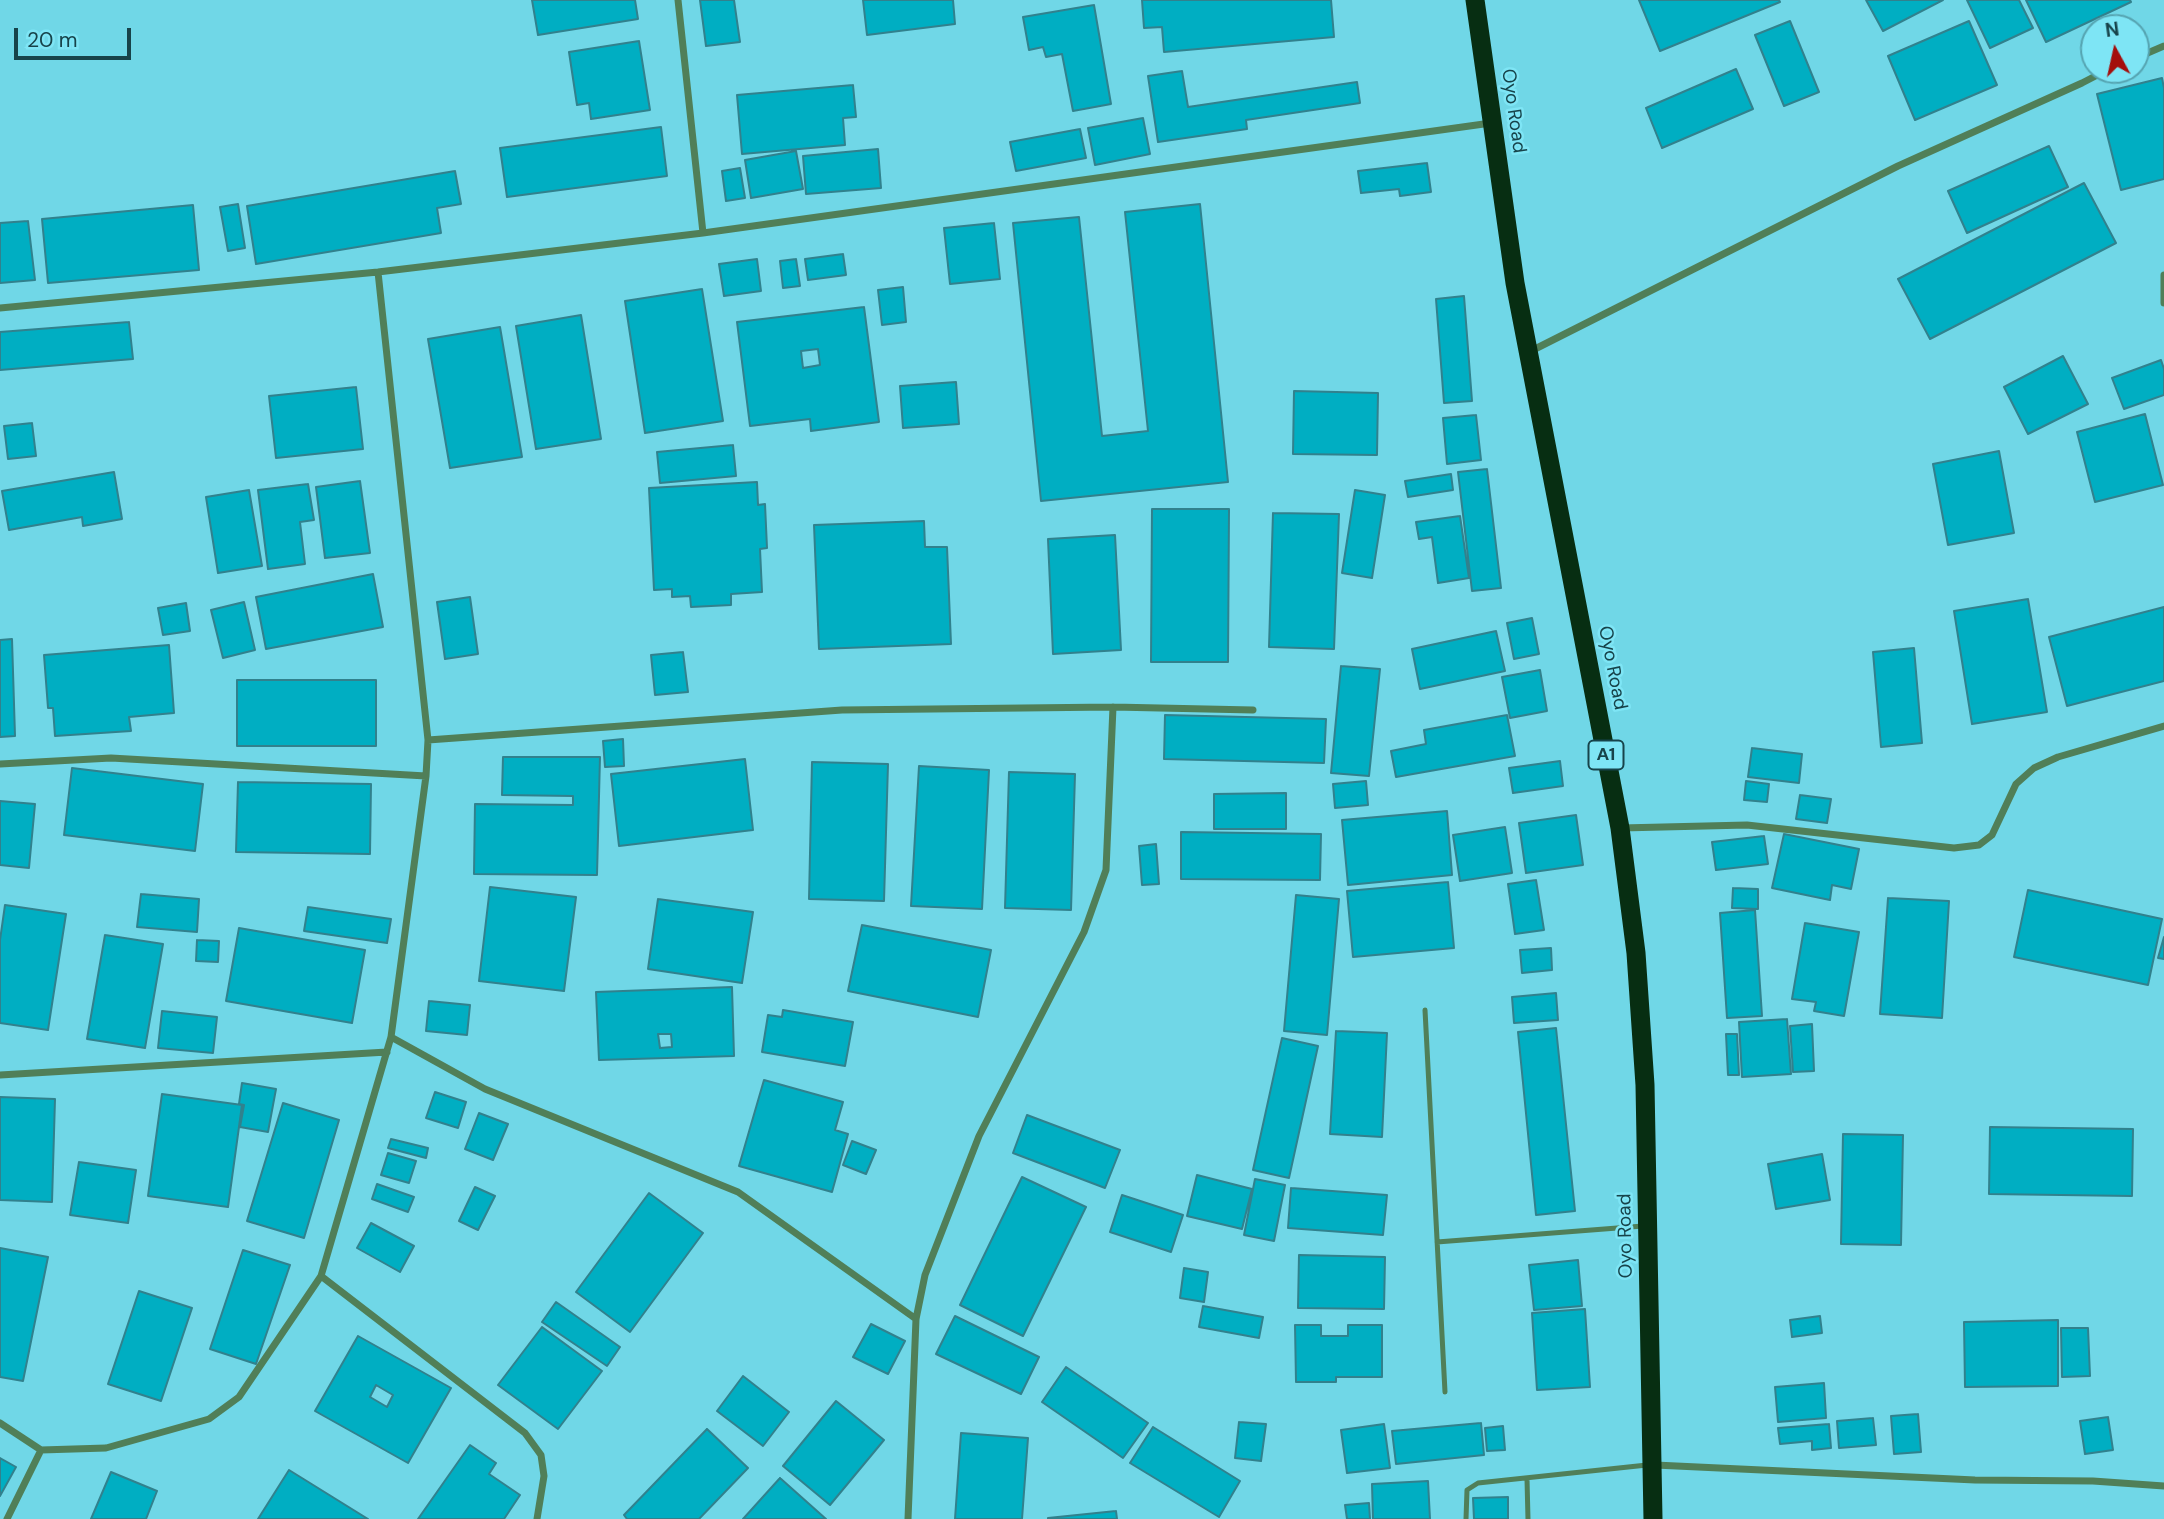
<!DOCTYPE html>
<style>
body{margin:0}
#map{position:relative;width:2164px;height:1519px;overflow:hidden;background:#70d7e7;font-family:"DM Sans",sans-serif}
canvas{display:block}
.north{position:absolute;left:2080px;top:14px;width:70px;height:70px;box-sizing:border-box;background:#7ee5f5;border:2px solid #55a4b1;border-radius:50%;rotate:352deg;font-size:19px;font-weight:700;line-height:28px;text-align:center;color:#17434a}
.north::after{content:'';display:block;margin:auto;width:24px;height:32px;background:#a40e0c;clip-path:polygon(50% 0,100% 100%,50% 72%,0 100%)}
.scale{position:absolute;left:14px;top:28px;width:117px;height:32px;box-sizing:border-box;border:4px solid #17434a;border-top:0;padding-left:9px;font-size:21px;line-height:24px;white-space:nowrap;color:#17434a;-webkit-text-stroke:5px #7ee5f5;paint-order:stroke}
</style>
<div id="map">
<canvas width="2164" height="1519"></canvas>
<div class="north">N</div>
<div class="scale">20 m</div>
</div>
<script>
const c = document.querySelector('canvas').getContext('2d');
c.lineJoin = 'round';
function fill(path, color) {
  c.fillStyle = color;
  c.fill(path, 'evenodd');
}
function shape(rows) {
  const path = new Path2D();
  for (const r of rows) {
    path.moveTo(r[0], r[1]);
    for (let i = 2; i < r.length; i += 2) path.lineTo(r[i], r[i + 1]);
  }
  return path;
}
function trace(path, color, width, dash) {
  c.strokeStyle = color;
  c.lineWidth = width;
  c.lineCap = dash ? 'butt' : 'round';
  c.setLineDash(dash || []);
  c.stroke(path);
}
function write(font, color, halo, rows, align = 'center') {
  c.font = font + ' "DM Sans",sans-serif';
  c.lineWidth = 5;
  c.setLineDash([]);
  c.textBaseline = 'middle';
  c.strokeStyle = halo;
  c.fillStyle = color;
  for (const [text, x, y, turn = 0] of rows) {
    c.save();
    c.translate(x, y);
    c.rotate((+turn || 0) * Math.PI / 180);
    c.textAlign = isNaN(turn) ? turn : align;
    if (halo) c.strokeText(text, 0, 0);
    c.fillText(text, 0, 0);
    c.restore();
  }
}
const building = shape([
 [532,0,635,0,638,19,538,35,532,0],
 [700,0,734,0,740,42,706,46,700,0],
 [863,0,953,0,955,24,867,35,863,0],
 [1142,0,1331,0,1334,37,1164,52,1162,27,1144,28,1142,0],
 [1639,0,1779,0,1780,2,1660,51,1639,0],
 [1866,0,1943,0,1883,31,1866,0],
 [1967,0,2019,0,2033,28,1990,48,1967,0],
 [2026,0,2130,0,2131,2,2046,42,2026,0],
 [1094,5,1111,104,1073,111,1062,54,1046,57,1043,47,1029,50,1023,17,1094,5],
 [1790,21,1819,92,1784,106,1755,35,1790,21],
 [1969,21,1997,85,1915,120,1888,56,1969,21],
 [639,41,650,110,591,119,589,103,577,105,569,52,639,41],
 [1736,69,1753,109,1662,148,1646,108,1736,69],
 [1182,71,1188,107,1357,82,1360,103,1246,120,1247,129,1158,142,1148,76,1182,71],
 [2162,78,2164,88,2164,179,2121,190,2097,94,2162,78],
 [853,85,856,117,843,118,845,145,742,154,737,95,853,85],
 [1143,118,1150,154,1095,165,1088,128,1143,118],
 [661,127,667,176,507,197,500,148,661,127],
 [1080,129,1086,158,1016,171,1010,142,1080,129],
 [2049,146,2068,187,1967,233,1948,191,2049,146],
 [878,149,881,188,806,194,803,156,878,149],
 [796,151,803,189,751,198,745,160,796,151],
 [1427,163,1431,192,1400,196,1399,189,1361,193,1358,171,1427,163],
 [740,168,745,198,726,201,722,171,740,168],
 [455,171,461,204,437,208,441,233,256,264,247,206,455,171],
 [2084,183,2116,243,1930,339,1898,279,2084,183],
 [238,204,245,248,228,251,220,207,238,204],
 [1200,204,1228,482,1041,501,1013,223,1079,217,1102,436,1148,431,1125,212,1200,204],
 [193,205,199,270,48,283,42,219,193,205],
 [28,221,35,280,0,283,0,223,28,221],
 [994,223,1000,279,950,284,944,228,994,223],
 [843,254,846,275,808,280,805,259,843,254],
 [757,259,761,291,724,296,719,264,757,259],
 [796,259,800,286,783,288,780,261,796,259],
 [903,287,906,322,882,325,878,290,903,287],
 [702,289,723,421,645,433,625,301,702,289],
 [1464,296,1472,401,1444,403,1436,299,1464,296],
 [864,307,879,422,811,431,810,419,750,426,737,322,864,307],
 [818,349,820,365,803,368,801,351,818,349],
 [581,315,601,439,536,449,516,326,581,315],
 [129,322,133,359,0,370,0,332,129,322],
 [500,327,522,457,450,468,428,339,500,327],
 [2063,356,2088,404,2028,434,2004,387,2063,356],
 [2161,360,2164,369,2164,395,2124,409,2112,378,2161,360],
 [956,382,959,424,903,428,900,386,956,382],
 [356,387,363,449,276,458,269,396,356,387],
 [1294,391,1378,393,1377,455,1293,454,1294,391],
 [2145,414,2163,485,2095,502,2077,432,2145,414],
 [1476,415,1481,460,1447,464,1443,418,1476,415],
 [32,423,36,456,8,459,4,426,32,423],
 [733,445,736,476,660,483,657,452,733,445],
 [1999,451,2014,533,1948,545,1933,464,1999,451],
 [1487,469,1501,588,1472,591,1458,472,1487,469],
 [114,472,122,519,83,526,82,517,9,530,2,491,114,472],
 [1451,474,1453,490,1408,497,1405,481,1451,474],
 [360,481,370,553,325,558,316,487,360,481],
 [757,482,758,505,765,504,767,548,760,549,762,592,731,594,731,605,691,607,690,596,672,597,672,589,654,590,649,488,757,482],
 [308,484,314,520,300,522,305,564,268,569,258,490,308,484],
 [249,490,262,566,218,573,206,497,249,490],
 [1355,490,1385,495,1372,578,1342,573,1355,490],
 [1152,509,1229,509,1228,662,1151,662,1152,509],
 [1273,513,1339,514,1334,649,1269,647,1273,513],
 [1460,516,1469,578,1438,583,1432,537,1419,539,1416,522,1460,516],
 [924,521,925,547,947,547,951,644,819,649,814,525,924,521],
 [1115,535,1121,650,1053,654,1048,539,1115,535],
 [373,574,383,627,266,649,256,597,373,574],
 [470,597,478,654,445,659,437,602,470,597],
 [2028,599,2047,712,1972,724,1954,611,2028,599],
 [244,602,255,650,223,658,211,610,244,602],
 [186,603,190,631,163,635,158,608,186,603],
 [2164,607,2164,681,2067,706,2049,637,2164,607],
 [1532,618,1539,654,1514,659,1507,623,1532,618],
 [1496,631,1505,671,1420,689,1412,649,1496,631],
 [12,639,15,736,0,737,0,640,12,639],
 [169,645,174,713,129,717,131,731,55,736,53,708,48,708,44,655,169,645],
 [1914,648,1922,743,1881,747,1873,652,1914,648],
 [683,652,688,692,655,695,651,655,683,652],
 [1341,666,1380,669,1369,776,1331,773,1341,666],
 [1540,670,1547,711,1510,718,1502,677,1540,670],
 [237,680,376,680,376,746,237,746,237,680],
 [1165,715,1326,719,1324,763,1164,759,1165,715],
 [1507,715,1515,756,1396,777,1391,751,1426,744,1424,730,1507,715],
 [623,739,624,766,605,767,603,741,623,739],
 [1752,748,1802,754,1799,783,1748,777,1752,748],
 [503,757,600,757,597,875,474,874,475,804,573,805,573,796,502,795,503,757],
 [745,759,753,830,619,846,611,774,745,759],
 [1560,761,1563,786,1513,793,1509,768,1560,761],
 [812,762,888,764,884,901,809,899,812,762],
 [919,766,989,770,982,909,911,906,919,766],
 [72,768,203,784,195,851,64,835,72,768],
 [1009,772,1075,774,1071,910,1005,908,1009,772],
 [1366,781,1368,805,1335,808,1333,784,1366,781],
 [1746,781,1769,784,1767,802,1744,800,1746,781],
 [238,782,371,784,370,854,236,852,238,782],
 [1286,793,1286,829,1214,829,1214,794,1286,793],
 [1800,795,1831,799,1827,823,1796,819,1800,795],
 [0,801,35,804,29,868,0,865,0,801],
 [1447,811,1452,875,1348,885,1342,820,1447,811],
 [1576,815,1583,865,1526,873,1519,823,1576,815],
 [1505,827,1512,873,1460,881,1453,835,1505,827],
 [1181,832,1321,834,1320,880,1181,879,1181,832],
 [1784,834,1859,849,1851,889,1832,885,1830,900,1772,888,1784,834],
 [1764,836,1768,864,1716,870,1712,842,1764,836],
 [1156,844,1159,884,1142,885,1139,846,1156,844],
 [1536,880,1544,930,1515,934,1508,884,1536,880],
 [1448,882,1454,948,1353,957,1347,891,1448,882],
 [490,887,576,897,564,991,479,981,490,887],
 [1733,888,1758,889,1758,909,1732,908,1733,888],
 [2028,890,2162,919,2148,985,2014,957,2028,890],
 [141,894,199,899,197,932,137,927,141,894],
 [1296,895,1339,899,1327,1035,1284,1031,1296,895],
 [1888,898,1949,901,1942,1018,1880,1014,1888,898],
 [658,899,753,912,742,983,648,969,658,899],
 [5,905,66,914,48,1030,0,1023,0,940,5,905],
 [308,907,391,919,387,943,304,931,308,907],
 [1755,910,1762,1016,1727,1018,1720,913,1755,910],
 [1805,923,1859,932,1844,1016,1814,1011,1816,1002,1792,999,1805,923],
 [862,925,991,950,978,1017,848,991,862,925],
 [239,928,365,950,352,1023,226,1001,239,928],
 [105,935,163,944,145,1048,87,1039,105,935],
 [2164,937,2164,959,2158,958,2164,937],
 [197,940,219,941,218,962,196,961,197,940],
 [1551,948,1552,970,1522,973,1520,950,1551,948],
 [732,987,734,1056,599,1060,596,992,732,987],
 [658,1034,671,1034,672,1047,660,1048,658,1034],
 [1556,993,1558,1020,1514,1023,1512,997,1556,993],
 [429,1001,470,1005,467,1035,426,1031,429,1001],
 [783,1010,853,1022,845,1066,762,1052,768,1015,782,1017,783,1010],
 [162,1011,217,1017,213,1053,158,1048,162,1011],
 [1787,1019,1791,1074,1742,1077,1739,1022,1787,1019],
 [1812,1024,1814,1071,1793,1072,1790,1026,1812,1024],
 [1556,1028,1575,1211,1536,1215,1518,1032,1556,1028],
 [1336,1031,1387,1033,1382,1137,1330,1134,1336,1031],
 [1726,1034,1737,1034,1739,1075,1728,1075,1726,1034],
 [1282,1038,1318,1046,1289,1178,1253,1170,1282,1038],
 [764,1080,843,1102,835,1130,848,1134,832,1192,739,1166,764,1080],
 [242,1083,276,1089,268,1132,240,1127,244,1105,239,1104,242,1083],
 [435,1092,466,1102,458,1128,426,1118,435,1092],
 [162,1094,242,1105,228,1207,148,1196,162,1094],
 [0,1097,55,1099,52,1202,0,1200,0,1097],
 [283,1103,339,1120,304,1238,247,1221,283,1103],
 [479,1113,508,1124,493,1160,465,1149,479,1113],
 [1027,1115,1120,1150,1105,1188,1013,1153,1027,1115],
 [1990,1127,2133,1129,2132,1196,1989,1194,1990,1127],
 [1843,1134,1903,1135,1901,1245,1841,1244,1843,1134],
 [391,1139,428,1148,426,1158,388,1148,391,1139],
 [852,1141,876,1150,866,1174,843,1165,852,1141],
 [388,1153,416,1161,409,1183,381,1175,388,1153],
 [1822,1154,1830,1200,1776,1209,1768,1164,1822,1154],
 [79,1162,136,1170,128,1223,70,1215,79,1162],
 [1197,1175,1252,1189,1242,1229,1187,1216,1197,1175],
 [1022,1177,1086,1207,1023,1336,960,1305,1022,1177],
 [1255,1179,1285,1185,1274,1241,1244,1235,1255,1179],
 [377,1184,414,1197,408,1212,372,1199,377,1184],
 [475,1187,495,1196,478,1230,459,1221,475,1187],
 [1291,1188,1387,1195,1383,1235,1288,1228,1291,1188],
 [649,1193,703,1233,630,1332,576,1292,649,1193],
 [1122,1195,1183,1215,1171,1252,1110,1232,1122,1195],
 [371,1223,414,1246,400,1272,357,1248,371,1223],
 [0,1248,48,1257,23,1381,0,1377,0,1248],
 [243,1250,290,1265,256,1364,210,1349,243,1250],
 [1299,1255,1385,1257,1384,1309,1298,1308,1299,1255],
 [1578,1260,1582,1306,1534,1310,1529,1265,1578,1260],
 [1184,1268,1208,1272,1204,1302,1180,1298,1184,1268],
 [139,1291,192,1308,161,1401,108,1384,139,1291],
 [556,1302,620,1347,607,1366,542,1322,556,1302],
 [1203,1306,1263,1317,1259,1338,1199,1327,1203,1306],
 [1585,1309,1590,1387,1537,1390,1532,1313,1585,1309],
 [955,1316,1039,1357,1021,1394,936,1354,955,1316],
 [1820,1316,1822,1333,1792,1337,1790,1320,1820,1316],
 [2058,1320,2058,1386,1965,1387,1964,1322,2058,1320],
 [871,1324,905,1341,888,1374,853,1357,871,1324],
 [1295,1325,1321,1325,1321,1336,1348,1336,1348,1325,1382,1325,1382,1377,1336,1377,1336,1382,1296,1382,1295,1325],
 [542,1327,602,1371,558,1429,498,1385,542,1327],
 [2061,1328,2088,1328,2090,1376,2062,1377,2061,1328],
 [358,1336,451,1388,408,1463,315,1411,358,1336],
 [376,1385,393,1395,387,1407,370,1397,376,1385],
 [1066,1367,1148,1423,1123,1458,1042,1402,1066,1367],
 [743,1376,789,1412,763,1446,717,1411,743,1376],
 [1824,1383,1826,1418,1778,1422,1775,1387,1824,1383],
 [836,1401,884,1440,830,1505,783,1466,836,1401],
 [1918,1414,1921,1452,1894,1454,1891,1416,1918,1414],
 [2108,1417,2113,1450,2085,1454,2080,1421,2108,1417],
 [1873,1418,1876,1445,1839,1448,1837,1421,1873,1418],
 [1239,1422,1266,1424,1261,1461,1235,1458,1239,1422],
 [1481,1423,1484,1455,1396,1464,1392,1431,1481,1423],
 [1384,1424,1390,1468,1347,1473,1341,1430,1384,1424],
 [1829,1424,1831,1448,1812,1450,1812,1441,1780,1444,1778,1428,1829,1424],
 [1503,1426,1505,1450,1487,1451,1485,1428,1503,1426],
 [1153,1427,1240,1481,1219,1517,1130,1463,1153,1427],
 [707,1429,748,1468,699,1519,627,1519,624,1515,707,1429],
 [961,1433,1028,1438,1022,1519,955,1519,961,1433],
 [470,1445,496,1463,489,1474,520,1495,504,1519,418,1519,470,1445],
 [0,1458,16,1467,0,1496,0,1458],
 [289,1470,368,1519,258,1519,289,1470],
 [111,1472,157,1491,146,1519,91,1519,111,1472],
 [780,1478,826,1519,743,1519,780,1478],
 [1428,1481,1430,1519,1373,1519,1372,1484,1428,1481],
 [1508,1497,1508,1519,1474,1519,1473,1498,1508,1497],
 [1369,1503,1370,1519,1347,1519,1345,1505,1369,1503],
 [1116,1511,1117,1519,1048,1519,1048,1518,1116,1511]
]);
fill(building, '#00aec2');
trace(building, '#31818d', 2);
trace(shape([
 [1425,1010,1445,1392],
 [1437,1242,1643,1226],
 [1527,1479,1528,1519],
 [1466,1519,1467,1490,1478,1483,1647,1465]
]), '#507f58', 5);
trace(shape([
 [678,0,703,233],
 [2136,58,2164,46],
 [2164,275,2164,303],
 [0,308,378,272,703,233,1491,123],
 [1529,352,1898,166,2082,83,2107,70],
 [428,740,842,710,1113,707,1253,710],
 [0,764,111,758,426,776],
 [1621,828,1747,825,1954,848,1979,845,1992,835,2016,784,2034,768,2058,757,2164,726],
 [391,1037,485,1089,738,1192,916,1319],
 [0,1075,387,1052],
 [321,1276,525,1433,541,1455,544,1476,537,1519],
 [0,1423,41,1450,106,1448,209,1419,239,1397,321,1276,391,1037,426,776,428,740,378,272],
 [1655,1465,1975,1480,2093,1481,2164,1486],
 [7,1519,41,1450],
 [908,1519,916,1319,925,1275,979,1136,1084,932,1106,870,1113,707]
]), '#507f58', 7);
trace(shape([
 [1475,0,1515,283,1620,828,1636,953,1645,1085,1653,1519]
]), '#072e12', 19);
for (const [x, y, w] of [
 [1606,755,35]
]) {
  const box = new Path2D();
  box.roundRect(x - w / 2, y - 14.5, w, 29, 5);
  c.fillStyle = '#7ee5f5';
  c.fill(box);
  trace(box, '#17434a', 2);
}
write('bold 18px', '#17434a', null, [
 ["A1",1606,755]
]);
write('19px', '#17434a', '#7ee5f5', [
 ["Oyo Road",1513,111,82],
 ["Oyo Road",1612,668,79],
 ["Oyo Road",1626,1236,-91]
]);
</script>
